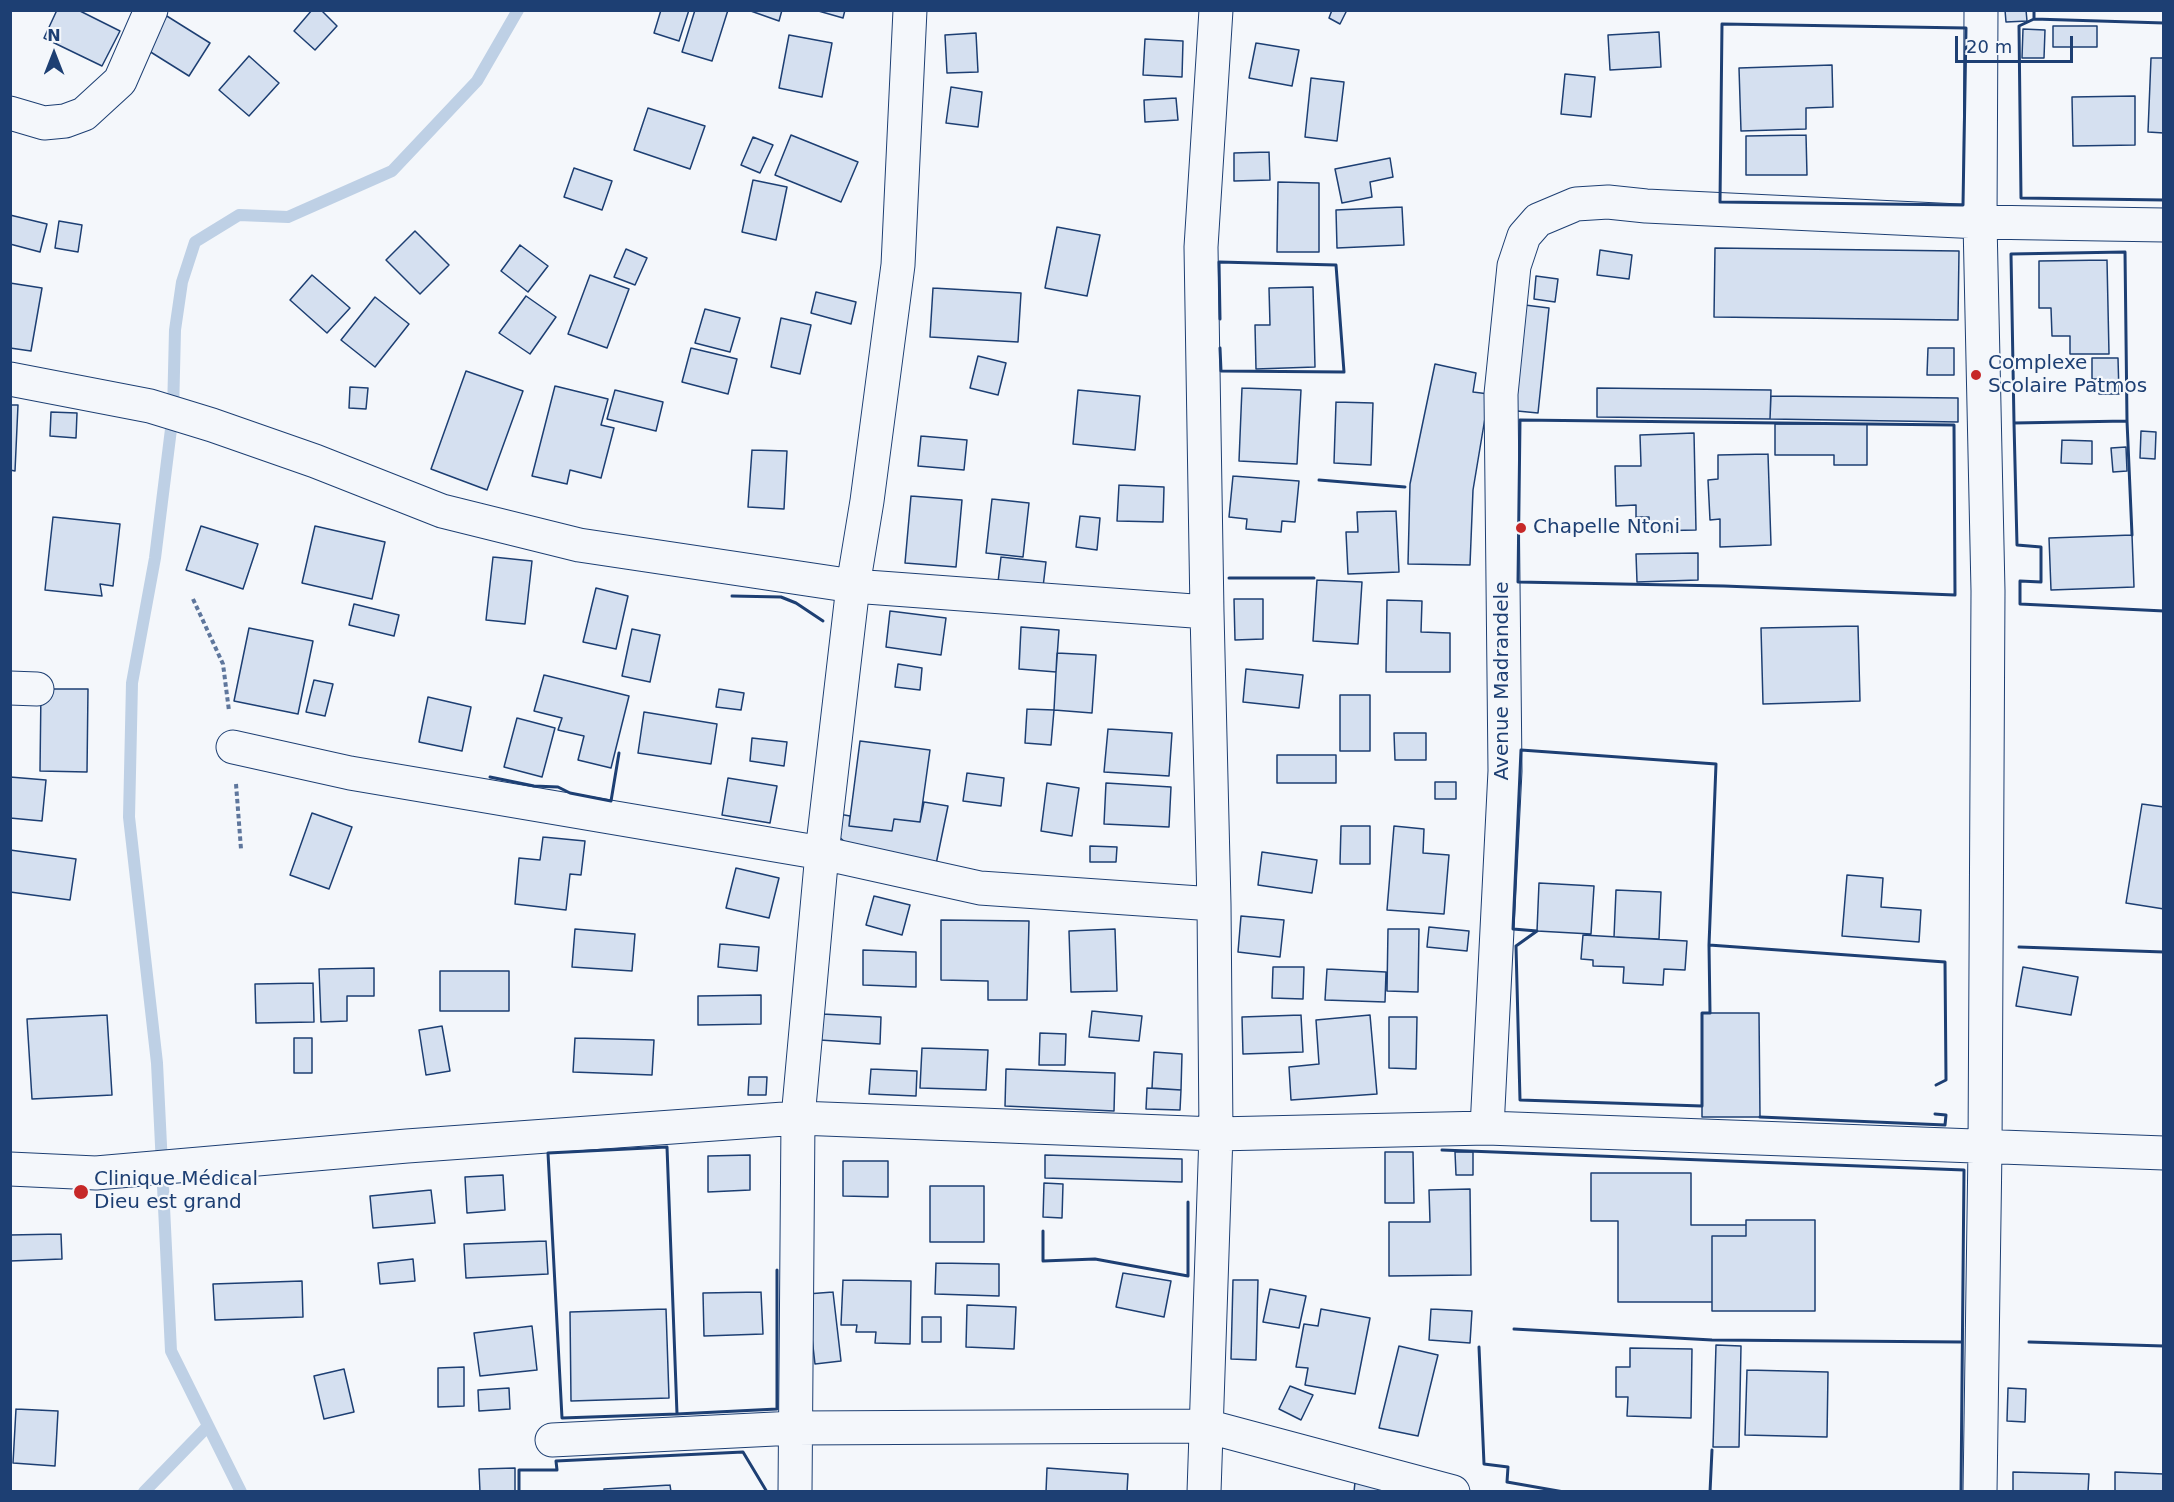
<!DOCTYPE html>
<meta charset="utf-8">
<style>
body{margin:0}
#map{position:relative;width:2174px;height:1502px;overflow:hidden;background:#f4f7fb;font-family:"DejaVu Sans",sans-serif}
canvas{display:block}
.frame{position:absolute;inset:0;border:12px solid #1d3f73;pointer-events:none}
.north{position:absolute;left:24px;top:24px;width:60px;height:60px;-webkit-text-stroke:4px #f4f7fb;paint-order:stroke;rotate:0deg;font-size:16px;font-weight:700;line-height:24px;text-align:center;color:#1d3f73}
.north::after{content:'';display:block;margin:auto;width:21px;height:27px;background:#1d3f73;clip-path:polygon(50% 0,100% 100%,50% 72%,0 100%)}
.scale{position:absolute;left:1955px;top:36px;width:118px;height:27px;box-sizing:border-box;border:3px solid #1d3f73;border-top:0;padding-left:8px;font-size:18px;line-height:21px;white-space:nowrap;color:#1d3f73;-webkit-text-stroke:4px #f4f7fb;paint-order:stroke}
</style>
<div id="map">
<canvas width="2174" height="1502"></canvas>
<div class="frame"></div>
<div class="north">N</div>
<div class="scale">20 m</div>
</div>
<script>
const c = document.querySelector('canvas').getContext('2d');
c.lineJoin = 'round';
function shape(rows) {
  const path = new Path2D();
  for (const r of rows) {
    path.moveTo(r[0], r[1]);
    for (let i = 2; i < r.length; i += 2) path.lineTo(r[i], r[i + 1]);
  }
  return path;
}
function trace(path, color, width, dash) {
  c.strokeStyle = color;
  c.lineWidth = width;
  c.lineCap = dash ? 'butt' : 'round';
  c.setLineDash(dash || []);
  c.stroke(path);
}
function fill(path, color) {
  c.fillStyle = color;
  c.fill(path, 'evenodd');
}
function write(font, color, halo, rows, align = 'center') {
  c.font = font + ' "DejaVu Sans",sans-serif';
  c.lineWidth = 4.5;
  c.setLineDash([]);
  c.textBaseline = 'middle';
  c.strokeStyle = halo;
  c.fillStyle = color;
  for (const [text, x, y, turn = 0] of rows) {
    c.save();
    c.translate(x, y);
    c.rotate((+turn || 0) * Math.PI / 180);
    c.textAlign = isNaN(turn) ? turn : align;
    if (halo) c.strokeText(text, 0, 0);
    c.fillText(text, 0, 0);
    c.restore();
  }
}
trace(shape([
 [144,1492,208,1426],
 [241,1492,171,1351,157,1063,129,817,132,683,155,558,173,413,175,330,182,282,195,242,239,215,288,217,392,171,477,81,518,10]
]), '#bed0e5', 12);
const building = shape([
 [57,10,78,10,120,31,102,66,44,38,57,10],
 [312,10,321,10,337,26,315,50,294,31,312,10],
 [661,10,689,10,679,41,654,33,661,10],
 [695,10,728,10,712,61,682,52,695,10],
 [748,10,782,10,779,21,748,10],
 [815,10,845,10,843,18,815,10],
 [1332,10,1347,10,1340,24,1329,18,1332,10],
 [2005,10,2026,10,2027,21,2006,22,2005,10],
 [162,13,210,43,189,76,141,46,162,13],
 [2053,26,2097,26,2097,47,2053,47,2053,26],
 [2023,29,2045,30,2044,58,2022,58,2023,29],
 [1659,32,1661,67,1610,70,1608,35,1659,32],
 [976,33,978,72,947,73,945,35,976,33],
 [789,35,832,43,822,97,779,88,789,35],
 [1145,39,1183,41,1182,77,1143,75,1145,39],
 [1256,43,1299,50,1292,86,1249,78,1256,43],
 [249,56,279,83,249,116,219,90,249,56],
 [2151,58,2164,58,2164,133,2148,132,2151,58],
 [1832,65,1833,107,1806,108,1806,129,1741,131,1739,68,1832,65],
 [1565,74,1595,77,1591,117,1561,114,1565,74],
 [1311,78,1344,82,1337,141,1305,137,1311,78],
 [951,87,982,92,978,127,946,123,951,87],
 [2135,96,2135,145,2073,146,2072,97,2135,96],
 [1176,98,1178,120,1145,122,1144,100,1176,98],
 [648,108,705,126,690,169,634,150,648,108],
 [791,135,858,162,841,202,775,175,791,135],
 [1806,135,1807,175,1746,175,1746,136,1806,135],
 [753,137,773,145,760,173,741,165,753,137],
 [1269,152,1270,180,1234,181,1234,153,1269,152],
 [1390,158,1393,177,1370,182,1372,197,1342,203,1335,169,1390,158],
 [574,168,612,181,602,210,564,197,574,168],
 [753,180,787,187,776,240,742,232,753,180],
 [1278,182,1319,183,1319,252,1277,252,1278,182],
 [1402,207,1404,245,1337,248,1336,210,1402,207],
 [10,215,47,224,40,252,10,244,10,215],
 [59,221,82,225,78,252,55,248,59,221],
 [1057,227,1100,235,1087,296,1045,288,1057,227],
 [415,231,449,265,420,294,386,260,415,231],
 [520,245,548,266,528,292,501,271,520,245],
 [1715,248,1959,251,1958,320,1714,317,1715,248],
 [626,249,647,258,635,285,614,277,626,249],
 [1600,250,1632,255,1629,279,1597,275,1600,250],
 [2107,260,2109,354,2070,354,2070,336,2052,336,2051,308,2039,308,2039,261,2107,260],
 [312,275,350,308,327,333,290,300,312,275],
 [590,275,629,289,607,348,568,334,590,275],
 [1536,276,1558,279,1555,302,1534,299,1536,276],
 [10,283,42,288,31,351,10,348,10,283],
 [1313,287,1315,367,1256,369,1255,325,1270,325,1269,288,1313,287],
 [933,288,1021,293,1018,342,930,337,933,288],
 [816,292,856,302,851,324,811,313,816,292],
 [526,296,556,317,530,354,499,333,526,296],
 [375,297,409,324,375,367,341,340,375,297],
 [1517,304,1549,308,1538,413,1507,410,1517,304],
 [705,309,740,318,730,352,695,343,705,309],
 [781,318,811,325,800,374,771,367,781,318],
 [691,348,737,359,728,394,682,382,691,348],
 [1928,348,1954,348,1954,375,1927,375,1928,348],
 [978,356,1006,363,998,395,970,388,978,356],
 [2092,358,2118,358,2119,394,2099,394,2099,379,2092,379,2092,358],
 [1435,364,1476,373,1473,392,1489,394,1473,490,1470,565,1408,564,1410,484,1435,364],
 [466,371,523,391,487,490,431,469,466,371],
 [555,386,608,399,601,425,614,428,601,478,570,470,567,484,532,476,555,386],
 [350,387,368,388,366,409,349,408,350,387],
 [1242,388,1301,390,1297,464,1239,461,1242,388],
 [1597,388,1771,390,1770,419,1597,417,1597,388],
 [615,390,663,402,656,431,607,419,615,390],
 [1078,390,1140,396,1135,450,1073,444,1078,390],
 [1771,396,1958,398,1958,422,1770,419,1771,396],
 [1336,402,1373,403,1371,465,1334,463,1336,402],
 [10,405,18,405,15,471,10,470,10,405],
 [51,412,77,413,76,438,50,436,51,412],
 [1775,424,1867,424,1867,465,1834,465,1834,455,1775,455,1775,424],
 [2141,431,2156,432,2155,459,2140,458,2141,431],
 [1694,433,1696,530,1650,531,1649,517,1636,517,1636,505,1616,506,1615,466,1641,466,1640,435,1694,433],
 [921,436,967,440,964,470,918,466,921,436],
 [2062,440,2092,441,2092,464,2061,463,2062,440],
 [2126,447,2127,471,2113,472,2111,448,2126,447],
 [752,450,787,451,784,509,748,507,752,450],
 [1768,454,1771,545,1720,547,1720,519,1710,520,1708,480,1718,479,1718,455,1768,454],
 [1233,476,1299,481,1295,522,1282,521,1281,532,1246,529,1247,519,1229,517,1233,476],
 [1119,485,1164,487,1163,522,1117,521,1119,485],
 [911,496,962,500,956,567,905,563,911,496],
 [992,499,1029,503,1023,557,986,553,992,499],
 [1396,511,1399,572,1348,574,1346,532,1358,532,1357,512,1396,511],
 [1080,516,1100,518,1097,550,1076,547,1080,516],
 [53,517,120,524,113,586,100,584,102,596,45,590,53,517],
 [201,526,258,544,243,589,186,570,201,526],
 [315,526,385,542,372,599,302,583,315,526],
 [2132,535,2134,587,2051,590,2049,538,2132,535],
 [1698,553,1698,580,1637,582,1636,554,1698,553],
 [493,557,532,561,525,624,486,620,493,557],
 [1001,557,1046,562,1043,587,998,582,1001,557],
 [1317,580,1362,582,1358,644,1313,641,1317,580],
 [596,588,628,596,616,649,583,642,596,588],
 [1234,599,1263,599,1263,639,1235,640,1234,599],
 [1387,600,1422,601,1421,632,1450,633,1450,672,1386,672,1387,600],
 [354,604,399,615,394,636,349,625,354,604],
 [890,611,946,618,941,655,886,647,890,611],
 [1858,626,1860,701,1763,704,1761,628,1858,626],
 [1021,627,1059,630,1056,672,1019,669,1021,627],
 [249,628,313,641,298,714,234,701,249,628],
 [632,629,660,635,650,682,622,676,632,629],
 [1057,653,1096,655,1092,713,1054,710,1057,653],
 [898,664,922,668,920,690,895,687,898,664],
 [1246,669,1303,675,1299,708,1243,702,1246,669],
 [544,675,629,696,611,768,578,760,584,736,558,730,562,718,534,711,544,675],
 [314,680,333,684,325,716,306,712,314,680],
 [41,689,88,689,87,772,40,771,41,689],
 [719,689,744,693,741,710,716,707,719,689],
 [1340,695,1370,695,1370,751,1340,751,1340,695],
 [428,697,471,707,462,751,419,742,428,697],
 [1027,709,1054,710,1051,745,1025,743,1027,709],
 [644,712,717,724,711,764,638,753,644,712],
 [517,718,555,728,542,777,504,767,517,718],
 [1108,729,1172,733,1169,776,1104,772,1108,729],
 [1394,733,1426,733,1426,760,1395,760,1394,733],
 [752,738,787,742,784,766,750,761,752,738],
 [860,741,930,750,920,822,894,819,892,831,849,826,860,741],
 [1277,755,1336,755,1336,783,1277,783,1277,755],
 [967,773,1004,778,1001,806,963,801,967,773],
 [10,777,46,780,42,821,10,818,10,777],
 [728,778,777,786,770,823,722,815,728,778],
 [1435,782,1456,782,1456,799,1435,799,1435,782],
 [1047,783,1079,788,1072,836,1041,831,1047,783],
 [1106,783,1171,787,1169,827,1104,824,1106,783],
 [924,802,948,806,935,869,857,853,836,834,839,814,850,816,849,826,892,831,894,819,920,822,924,802],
 [2142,804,2164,807,2164,909,2126,903,2142,804],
 [312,813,352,827,329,889,290,875,312,813],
 [1341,826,1370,826,1370,864,1340,864,1341,826],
 [1394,826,1424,829,1423,853,1449,855,1444,914,1387,910,1394,826],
 [543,837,585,841,581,875,570,874,566,910,515,904,519,858,540,860,543,837],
 [1090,846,1117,847,1116,862,1090,862,1090,846],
 [10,850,76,859,70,900,10,892,10,850],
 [1262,852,1317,860,1312,893,1258,885,1262,852],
 [736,868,779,878,769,918,726,908,736,868],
 [1847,875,1883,878,1881,907,1921,910,1919,942,1842,936,1847,875],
 [1539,883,1594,886,1591,934,1537,931,1539,883],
 [1616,890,1661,892,1659,939,1614,937,1616,890],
 [874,896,910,905,902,935,866,925,874,896],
 [1241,916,1284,920,1280,957,1238,952,1241,916],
 [941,920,1029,921,1027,1000,988,1000,988,981,941,980,941,920],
 [1429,927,1469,931,1467,951,1427,947,1429,927],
 [575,929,635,934,632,971,572,967,575,929],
 [1115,929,1117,991,1071,992,1069,931,1115,929],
 [1388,929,1419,929,1418,992,1387,991,1388,929],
 [1583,935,1687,941,1685,970,1664,969,1663,985,1623,983,1624,967,1593,966,1593,960,1581,959,1583,935],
 [720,944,759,947,757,971,718,967,720,944],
 [863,950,916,952,916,987,863,985,863,950],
 [1273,967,1304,967,1303,999,1272,998,1273,967],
 [2023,967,2078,977,2071,1015,2016,1006,2023,967],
 [374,968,374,996,347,996,347,1021,321,1022,319,969,374,968],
 [1327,969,1386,972,1385,1002,1325,1000,1327,969],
 [440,971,509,971,509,1011,440,1011,440,971],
 [313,983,314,1022,256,1023,255,984,313,983],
 [761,995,761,1024,698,1025,698,996,761,995],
 [1092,1011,1142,1016,1139,1041,1089,1037,1092,1011],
 [1702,1013,1759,1013,1760,1117,1702,1117,1702,1013],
 [822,1014,881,1017,880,1044,820,1040,822,1014],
 [107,1015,112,1095,32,1099,27,1019,107,1015],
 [1301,1015,1303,1052,1243,1054,1242,1017,1301,1015],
 [1370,1015,1377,1094,1291,1100,1289,1067,1319,1064,1316,1020,1370,1015],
 [1389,1017,1417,1017,1416,1069,1389,1068,1389,1017],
 [442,1026,450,1071,426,1075,419,1030,442,1026],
 [1040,1033,1066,1034,1065,1065,1039,1065,1040,1033],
 [294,1038,312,1038,312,1073,294,1073,294,1038],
 [575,1038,654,1040,652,1075,573,1072,575,1038],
 [922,1048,988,1050,986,1090,920,1088,922,1048],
 [1154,1052,1182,1054,1181,1090,1152,1088,1154,1052],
 [871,1069,917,1071,916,1096,869,1094,871,1069],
 [1006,1069,1115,1073,1114,1111,1005,1106,1006,1069],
 [749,1077,767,1077,766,1095,748,1095,749,1077],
 [1147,1088,1181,1090,1180,1110,1146,1109,1147,1088],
 [1385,1152,1413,1152,1414,1203,1385,1203,1385,1152],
 [1455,1152,1473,1152,1473,1175,1456,1175,1455,1152],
 [750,1155,750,1190,708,1192,708,1156,750,1155],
 [1045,1155,1182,1159,1182,1182,1045,1178,1045,1155],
 [843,1161,888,1161,888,1197,843,1196,843,1161],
 [1591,1173,1691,1173,1691,1225,1746,1225,1746,1236,1712,1236,1712,1302,1618,1302,1618,1221,1591,1221,1591,1173],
 [503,1175,505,1210,467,1213,465,1177,503,1175],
 [1044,1183,1063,1184,1062,1218,1043,1217,1044,1183],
 [930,1186,984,1186,984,1242,930,1242,930,1186],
 [1470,1189,1471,1275,1389,1276,1389,1222,1430,1222,1429,1190,1470,1189],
 [431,1190,435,1223,373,1228,370,1196,431,1190],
 [1746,1220,1815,1220,1815,1311,1712,1311,1712,1236,1746,1236,1746,1220],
 [61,1234,62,1259,10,1261,10,1235,61,1234],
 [546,1241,548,1274,466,1278,464,1244,546,1241],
 [413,1259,415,1281,380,1284,378,1263,413,1259],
 [936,1263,999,1264,999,1296,935,1294,936,1263],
 [1123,1273,1171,1281,1164,1317,1116,1307,1123,1273],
 [843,1280,911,1281,910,1344,875,1343,876,1332,856,1332,857,1325,841,1325,843,1280],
 [1233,1280,1258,1280,1256,1360,1231,1359,1233,1280],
 [302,1281,303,1317,215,1320,213,1284,302,1281],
 [1270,1289,1306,1296,1299,1328,1263,1322,1270,1289],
 [761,1292,763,1334,704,1336,703,1293,761,1292],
 [833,1292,841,1361,815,1364,807,1294,833,1292],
 [967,1305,1016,1307,1014,1349,966,1347,967,1305],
 [666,1309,669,1398,571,1401,570,1312,666,1309],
 [1321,1309,1370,1318,1355,1394,1305,1385,1308,1368,1296,1367,1304,1324,1318,1326,1321,1309],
 [1431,1309,1472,1311,1470,1343,1429,1340,1431,1309],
 [922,1317,941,1317,941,1342,922,1342,922,1317],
 [532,1326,537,1370,480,1376,474,1333,532,1326],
 [1716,1345,1741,1346,1739,1447,1713,1447,1716,1345],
 [1399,1346,1438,1355,1418,1436,1379,1428,1399,1346],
 [1630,1348,1692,1349,1691,1418,1627,1416,1628,1397,1616,1397,1616,1367,1630,1367,1630,1348],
 [464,1367,464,1406,438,1407,438,1368,464,1367],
 [344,1369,354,1412,324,1419,314,1376,344,1369],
 [1747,1370,1828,1372,1827,1437,1745,1435,1747,1370],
 [1290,1386,1313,1395,1301,1420,1279,1409,1290,1386],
 [509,1388,510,1409,479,1411,478,1390,509,1388],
 [2008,1388,2026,1389,2025,1422,2007,1421,2008,1388],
 [16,1409,58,1411,55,1466,13,1463,16,1409],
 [515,1468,515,1492,480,1492,479,1469,515,1468],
 [1047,1468,1128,1474,1127,1492,1046,1492,1047,1468],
 [2013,1472,2089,1474,2088,1492,2013,1492,2013,1472],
 [2115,1472,2164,1474,2164,1492,2115,1492,2115,1472],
 [1355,1482,1407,1492,1354,1492,1355,1482],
 [670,1485,671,1492,604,1492,604,1489,670,1485]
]);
fill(building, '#d5e0f0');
trace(building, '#1d3f73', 1.5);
const street = shape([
 [10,113,44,123,65,121,84,114,120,81,151,10],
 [10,379,150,406,212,425,315,461,442,511,579,545,853,586,1207,612],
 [10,688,37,689],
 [233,747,350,773,822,853,980,888,1214,904],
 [1487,1128,1505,771,1501,394,1514,266,1524,236,1538,220,1576,204,1608,202,1646,206,1980,222,2164,225],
 [10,1169,96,1173,407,1146,798,1118,1216,1134,1487,1128,2164,1153],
 [552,1440,795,1428,1206,1426,1453,1492],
 [795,1492,798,1118,822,853,853,586,867,501,898,265,910,10],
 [1204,1492,1216,1134,1214,904,1207,612,1201,247,1216,10],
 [1980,1492,1985,1148,1988,591,1980,222,1981,10]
]);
trace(street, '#1d3f73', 35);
trace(shape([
 [193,599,223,664,229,711],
 [236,784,241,849]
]), '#5e769c', 4, [4.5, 3]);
trace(street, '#f4f7fb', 33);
trace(shape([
 [2034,10,2034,19,2019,26,2021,198,2164,200],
 [2034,19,2164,23],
 [1722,24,1966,28,1963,205,1720,202,1722,24],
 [2125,252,2127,421,2014,423,2011,254,2125,252],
 [1220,319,1219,262,1336,265,1344,372,1221,371,1220,348],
 [1520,420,1954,425,1955,595,1724,586,1518,582,1520,420],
 [2127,421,2132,535],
 [2014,423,2017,545,2041,547,2041,582,2020,581,2020,604,2164,611],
 [1319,480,1405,487],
 [1229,578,1314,578],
 [732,596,781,597,796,603,823,621],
 [1521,750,1716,764,1709,945,1710,1013,1702,1013,1702,1106,1520,1100,1516,946,1537,931,1513,929,1521,750],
 [490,777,534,786,558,787,570,793,611,801,619,753],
 [1709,945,1945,962,1946,1080,1936,1085],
 [2019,947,2164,952],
 [1760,1117,1945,1125,1946,1115,1935,1114],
 [667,1147,677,1414,562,1418,548,1153,667,1147],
 [1442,1150,1964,1170,1961,1492],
 [1043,1231,1043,1261,1095,1259,1188,1276,1188,1202],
 [1514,1329,1712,1340,1962,1342],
 [2029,1342,2164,1346],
 [1479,1347,1484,1464,1508,1467,1507,1482,1564,1492],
 [677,1414,777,1409,777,1270],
 [519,1492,519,1470,557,1470,556,1461,743,1452,767,1492],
 [1710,1492,1712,1450]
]), '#1d3f73', 3);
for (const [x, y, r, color] of [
 [1976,375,6,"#c62828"],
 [1521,528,6,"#c62828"],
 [81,1192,8,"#c62828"]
]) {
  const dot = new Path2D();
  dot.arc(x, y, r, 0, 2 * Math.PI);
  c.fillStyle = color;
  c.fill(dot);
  trace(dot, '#f4f7fb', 2);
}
write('20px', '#1d3f73', '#f4f7fb', [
 ["Complexe",1988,364],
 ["Scolaire Patmos",1988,387],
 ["Chapelle Ntoni",1533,528],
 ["Clinique Médical",94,1180],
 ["Dieu est grand",94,1203]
], 'left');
write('20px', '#1d3f73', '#f4f7fb', [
 ["Avenue Madrandele",1503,681,-90]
]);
</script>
